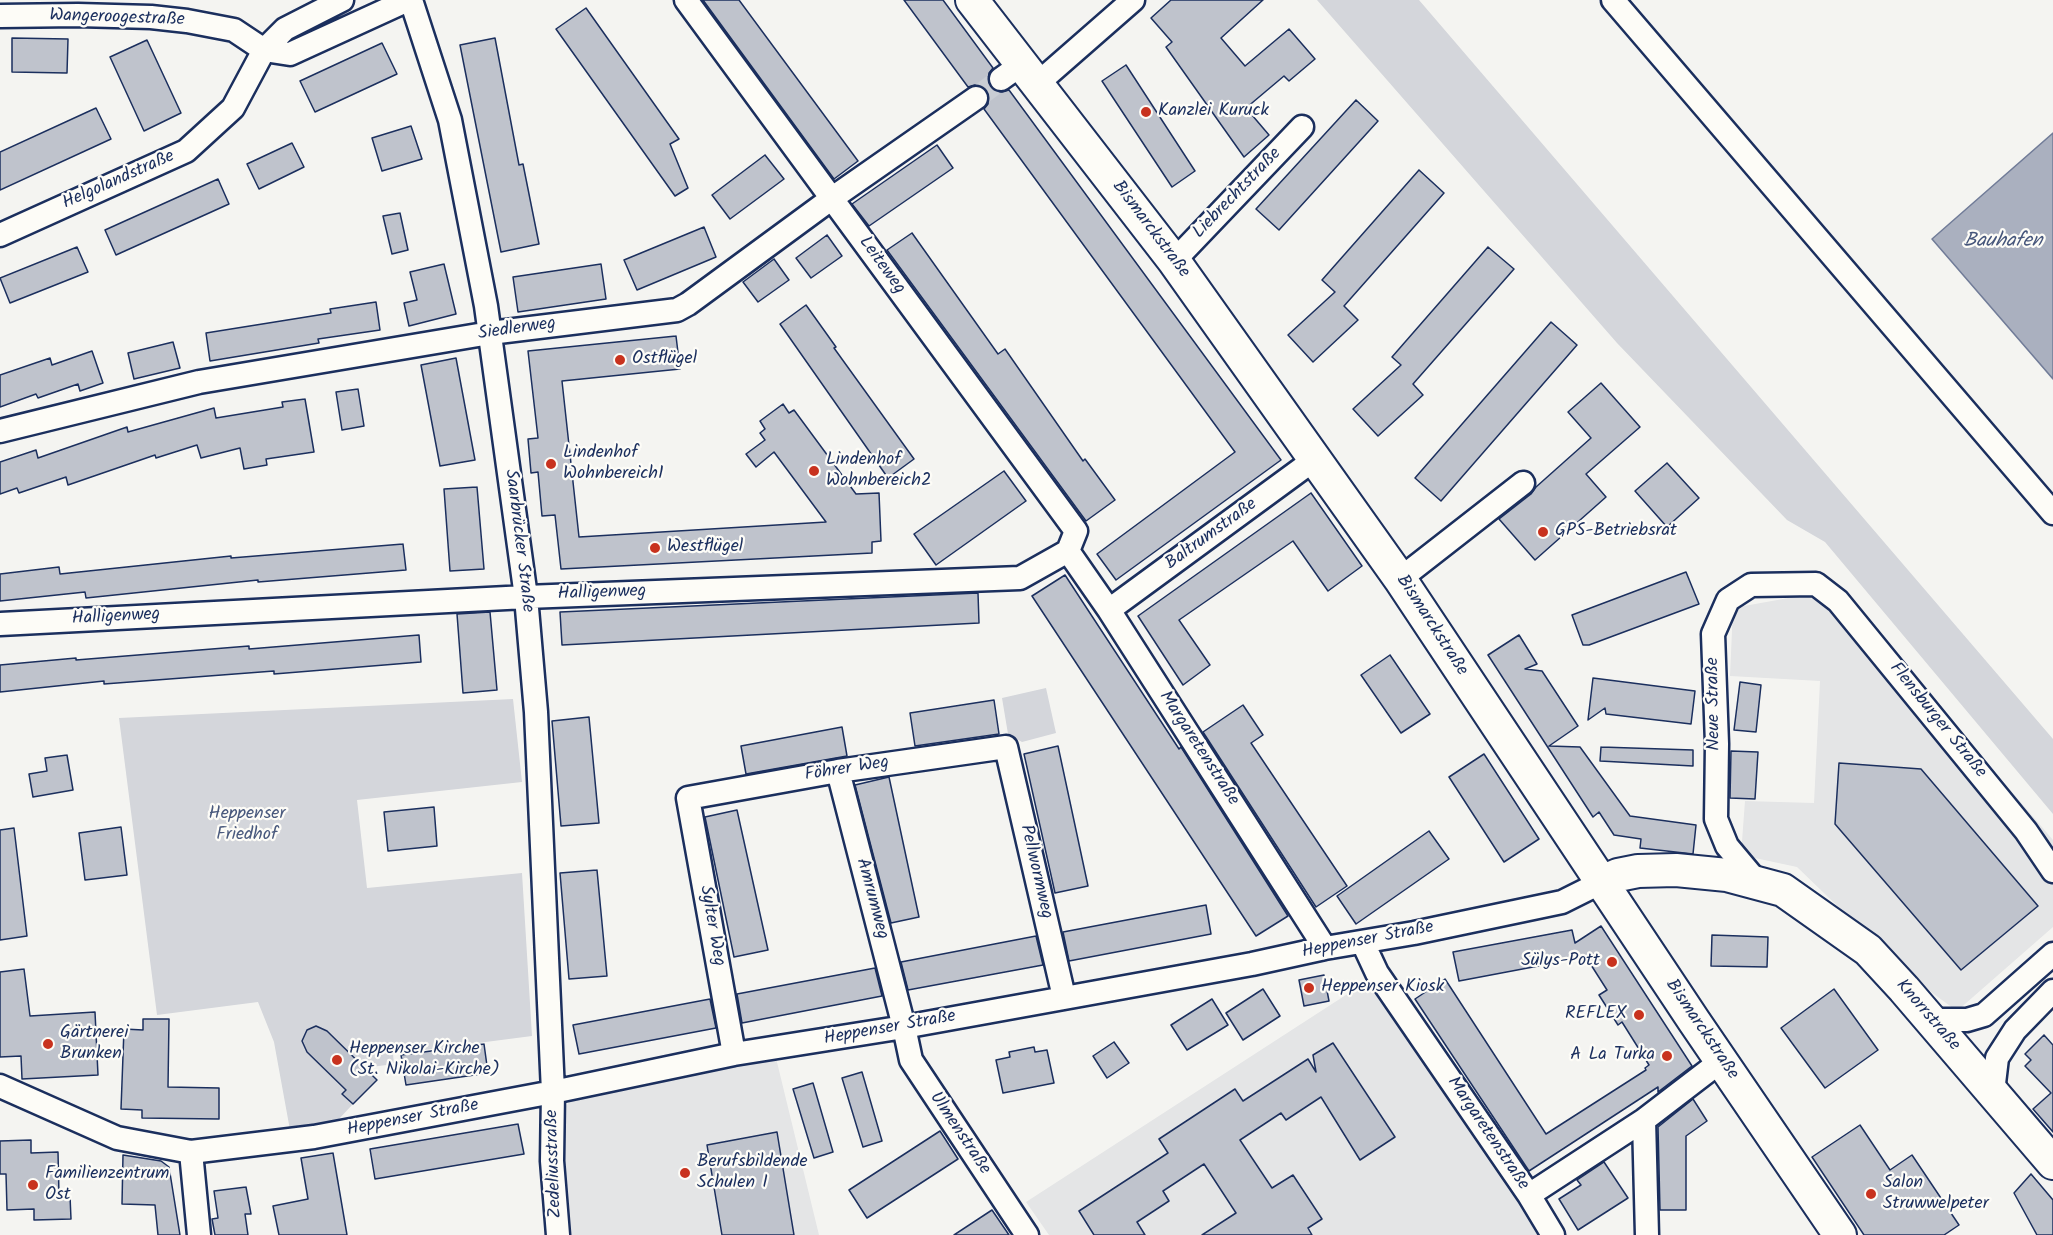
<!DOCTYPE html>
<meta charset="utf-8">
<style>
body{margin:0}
canvas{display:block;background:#f4f4f1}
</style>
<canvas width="2053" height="1235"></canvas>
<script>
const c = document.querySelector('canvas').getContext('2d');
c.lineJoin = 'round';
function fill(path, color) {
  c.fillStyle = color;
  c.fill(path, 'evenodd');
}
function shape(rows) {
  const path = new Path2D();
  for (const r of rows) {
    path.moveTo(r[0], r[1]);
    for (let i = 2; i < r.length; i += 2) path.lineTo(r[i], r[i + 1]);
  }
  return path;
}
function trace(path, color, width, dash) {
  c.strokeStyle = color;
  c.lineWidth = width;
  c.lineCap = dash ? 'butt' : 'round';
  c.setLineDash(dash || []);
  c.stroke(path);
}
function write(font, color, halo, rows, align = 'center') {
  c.font = font + ' Kalam,sans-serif';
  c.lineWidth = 4.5;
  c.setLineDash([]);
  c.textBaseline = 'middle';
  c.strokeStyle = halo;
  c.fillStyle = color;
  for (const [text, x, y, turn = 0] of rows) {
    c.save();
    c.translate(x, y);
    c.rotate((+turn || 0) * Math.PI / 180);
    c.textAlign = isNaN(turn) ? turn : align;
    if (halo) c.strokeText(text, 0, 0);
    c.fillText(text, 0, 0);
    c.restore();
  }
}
fill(shape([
 [1838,589,2053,840,2053,927,1957,1011,1912,978,1797,867,1741,855,1745,801,1814,803,1820,681,1730,676,1733,608],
 [1369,980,1542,1235,1049,1235,1026,1202],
 [776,1058,819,1235,571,1235,561,1111,581,1090]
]), '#e4e5e6');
fill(shape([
 [1317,0,1419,0,2053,739,2053,814,1825,542,1787,520,1617,343],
 [1046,688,1056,733,1022,742,1008,734,1002,698],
 [513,699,522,782,357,800,367,888,522,873,532,1036,393,1054,394,1064,371,1067,367,1071,327,1031,316,1026,307,1030,302,1041,346,1090,342,1094,353,1104,338,1120,290,1130,274,1042,258,1002,157,1015,119,718]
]), '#d4d6db');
const water = shape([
 [2053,133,2053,379,1932,239,2053,133]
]);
fill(water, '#aab0bf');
trace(water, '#717c98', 1.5);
const building = shape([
 [703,0,739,0,858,161,834,179,703,0],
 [904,0,943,0,993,68,989,73,988,80,990,87,995,91,1002,92,1009,90,1281,460,1116,580,1097,554,1235,452,984,109,988,104,989,97,987,90,981,86,975,85,968,87,904,0],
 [1171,0,1263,0,1221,38,1245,66,1289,29,1315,59,1289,81,1284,76,1246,108,1269,135,1244,157,1166,47,1172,42,1151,18,1171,0],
 [586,8,679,139,670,144,688,188,675,196,556,29,586,8],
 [12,38,68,39,67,73,12,72,12,38],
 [495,38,519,165,523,164,539,244,501,252,460,45,495,38],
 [147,40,181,113,144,131,110,57,147,40],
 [382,43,397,74,315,112,300,81,382,43],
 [1126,65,1195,171,1172,187,1102,81,1126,65],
 [1356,100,1378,121,1279,230,1256,209,1356,100],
 [96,108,111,139,0,190,0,152,96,108],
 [411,126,422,159,382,171,372,138,411,126],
 [292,143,304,167,259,189,247,164,292,143],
 [937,145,953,168,869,226,852,204,937,145],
 [765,155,784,179,730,219,712,195,765,155],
 [1419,170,1444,193,1344,306,1358,320,1313,362,1288,335,1335,292,1322,280,1419,170],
 [218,179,229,204,116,255,105,230,218,179],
 [400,213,408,250,392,254,383,216,400,213],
 [704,227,716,257,637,290,624,260,704,227],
 [912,233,998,354,1005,349,1083,461,1085,459,1115,500,1086,521,887,250,912,233],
 [827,235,842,256,811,278,796,258,827,235],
 [77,247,88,272,10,303,0,278,77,247],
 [1488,247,1514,269,1413,384,1423,395,1378,436,1353,409,1401,365,1392,357,1488,247],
 [774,259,789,280,758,302,743,282,774,259],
 [444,264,456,314,409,326,404,303,417,300,410,272,444,264],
 [601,264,606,299,518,312,513,277,601,264],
 [376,302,380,330,318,339,319,343,210,361,206,333,331,313,330,309,376,302],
 [806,305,836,347,834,348,914,459,888,478,780,324,806,305],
 [1551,322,1577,345,1441,501,1415,478,1551,322],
 [676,336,680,369,562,381,579,537,826,522,774,452,756,467,746,454,765,440,760,433,765,429,760,421,783,404,789,413,794,410,856,494,879,493,881,541,872,542,872,553,561,569,555,515,542,516,538,472,531,473,528,439,538,438,528,351,676,336],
 [173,342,180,368,134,379,128,353,173,342],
 [92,351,103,383,80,391,78,384,38,398,36,394,0,407,0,375,50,358,52,365,92,351],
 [456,358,475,460,440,466,421,365,456,358],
 [1601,383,1640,427,1586,474,1606,497,1535,560,1499,519,1531,494,1536,487,1591,438,1568,412,1601,383],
 [358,389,364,426,342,430,336,392,358,389],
 [305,399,314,452,266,459,267,465,244,469,240,448,201,458,197,445,156,458,155,455,68,485,66,477,19,493,17,488,0,494,0,462,36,450,38,458,127,427,128,432,214,408,216,418,283,407,282,402,305,399],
 [1667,463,1699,498,1667,527,1635,491,1667,463],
 [1004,471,1026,501,936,565,914,534,1004,471],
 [477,487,484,569,450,571,444,489,477,487],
 [1311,493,1362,566,1328,591,1293,541,1179,620,1210,665,1183,685,1138,616,1311,493],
 [403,544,406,570,258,582,258,580,86,598,85,592,0,601,0,574,59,567,60,574,231,556,231,558,403,544],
 [1686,572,1699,604,1589,645,1583,645,1572,615,1686,572],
 [1065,575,1179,749,1181,747,1288,916,1256,936,1032,596,1065,575],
 [978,593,979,623,562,645,560,612,978,593],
 [490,612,497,690,463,693,457,614,490,612],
 [419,635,421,662,274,674,274,671,104,684,104,681,0,692,0,665,76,658,76,660,249,646,249,649,419,635],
 [1519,635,1537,664,1525,669,1542,671,1578,726,1549,746,1580,747,1630,816,1696,825,1693,854,1640,848,1641,839,1614,835,1599,812,1593,817,1488,655,1519,635],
 [1390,655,1430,714,1401,733,1361,675,1390,655],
 [1593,678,1695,691,1691,724,1606,714,1605,708,1588,720,1593,678],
 [1740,682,1761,685,1756,732,1734,730,1740,682],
 [994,700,999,734,915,746,910,713,994,700],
 [1243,705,1263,735,1251,743,1347,886,1316,907,1203,732,1243,705],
 [589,717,599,823,561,826,552,721,589,717],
 [842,727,847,756,746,774,741,746,842,727],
 [1058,746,1088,886,1055,893,1024,754,1058,746],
 [1601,747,1693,750,1693,766,1600,761,1601,747],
 [1731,751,1758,752,1755,799,1730,798,1731,751],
 [1484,754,1539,839,1504,862,1449,777,1484,754],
 [67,755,73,790,33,797,29,774,47,771,45,758,67,755],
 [1839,763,1921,769,2038,906,1961,970,1835,824,1839,763],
 [889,777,919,917,891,923,855,785,889,777],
 [434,807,437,846,388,851,384,812,434,807],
 [737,810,768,950,734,957,705,817,737,810],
 [121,827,127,875,85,880,79,833,121,827],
 [14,828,27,936,0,940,0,830,14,828],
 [1429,831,1449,859,1356,924,1337,896,1429,831],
 [597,870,607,976,569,979,560,873,597,870],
 [1206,905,1211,934,1069,961,1063,932,1206,905],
 [1601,926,1692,1066,1658,1092,1658,1087,1529,1171,1415,999,1445,979,1546,1134,1646,1070,1645,1068,1649,1065,1622,1022,1618,1025,1599,995,1607,990,1586,957,1459,981,1453,952,1572,930,1575,943,1601,926],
 [1712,935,1768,937,1767,967,1711,966,1712,935],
 [1036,936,1043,965,908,990,901,962,1036,936],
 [875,968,882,996,742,1023,737,994,875,968],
 [24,969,30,1016,95,1012,98,1075,22,1079,21,1056,0,1057,0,972,24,969],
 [1324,975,1329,1001,1304,1006,1299,980,1324,975],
 [1263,989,1280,1016,1243,1040,1226,1013,1263,989],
 [1834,989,1878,1050,1825,1088,1781,1028,1834,989],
 [710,999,716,1028,579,1054,573,1025,710,999],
 [1212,999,1228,1025,1187,1050,1171,1025,1212,999],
 [143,1019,169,1019,168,1087,219,1088,219,1119,142,1118,142,1110,121,1109,124,1029,143,1030,143,1019],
 [316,1026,327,1031,377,1080,353,1104,342,1094,346,1090,307,1052,302,1041,307,1030,316,1026],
 [2044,1035,2053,1045,2053,1132,2033,1109,2051,1093,2025,1066,2031,1060,2025,1054,2044,1035],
 [1114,1042,1129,1063,1107,1078,1093,1056,1114,1042],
 [1333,1043,1395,1137,1360,1160,1321,1097,1286,1120,1281,1113,1240,1140,1272,1188,1293,1175,1322,1219,1308,1228,1312,1235,1202,1235,1236,1213,1204,1164,1163,1191,1169,1201,1137,1222,1145,1235,1094,1235,1079,1211,1168,1153,1159,1139,1235,1089,1243,1101,1308,1059,1316,1072,1313,1055,1333,1043],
 [484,1044,488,1073,406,1085,401,1055,484,1044],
 [1034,1047,1035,1052,1047,1050,1054,1083,1003,1093,996,1060,1010,1057,1009,1052,1034,1047],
 [862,1072,882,1141,863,1147,842,1078,862,1072],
 [813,1083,833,1152,814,1158,793,1089,813,1083],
 [1693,1099,1707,1121,1686,1136,1686,1210,1660,1210,1658,1127,1693,1099],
 [518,1124,524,1154,375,1179,370,1149,518,1124],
 [1860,1125,1890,1170,1912,1155,1959,1225,1944,1235,1864,1235,1812,1157,1860,1125],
 [940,1131,958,1159,867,1218,849,1190,940,1131],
 [777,1132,794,1235,722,1235,707,1145,777,1132],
 [31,1140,31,1153,58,1152,59,1196,70,1196,71,1219,34,1220,34,1209,7,1210,6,1174,0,1174,0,1141,31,1140],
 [333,1153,347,1235,279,1235,273,1206,308,1199,301,1158,333,1153],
 [123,1155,161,1161,169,1167,180,1235,158,1235,155,1205,122,1204,123,1155],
 [1604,1162,1628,1198,1578,1230,1559,1199,1581,1185,1577,1180,1604,1162],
 [2031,1174,2053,1200,2053,1235,2037,1235,2014,1193,2031,1174],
 [246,1187,251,1214,245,1214,248,1235,215,1235,212,1219,218,1218,214,1191,246,1187],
 [992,1210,1009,1235,954,1235,992,1210]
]);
fill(building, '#bfc3cc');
trace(building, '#1b2f5e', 1.5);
trace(shape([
 [976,98,1001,79]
]), '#c9cdd4', 22, [22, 11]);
const street = shape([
 [411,0,450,120,486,306,526,597,536,712,553,1092,552,1161,558,1235],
 [1613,0,2053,513],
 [0,16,78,15,151,17,187,21,234,30,264,50,290,54,408,0],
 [1001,79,1022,64],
 [1037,84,1133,0],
 [0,235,186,151,233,108,264,50,285,29,342,0],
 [1174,261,1302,127],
 [0,431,199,382,490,333,677,310,688,304,831,199,976,98],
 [1068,551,1109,610,1325,948],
 [1400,579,1523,483],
 [1109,610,1315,459],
 [0,624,526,597,1020,578,1068,551,1076,531,686,0],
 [838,771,904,1027,911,1060,1027,1235],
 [1758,883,1727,846,1716,819,1717,744,1713,634,1728,600,1751,585,1816,584,1838,601,2026,831,2053,871],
 [1363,943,1377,973,1529,1195,1553,1235],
 [1930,1020,1967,1020,1984,1015,2053,954],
 [734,1054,688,798,838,771,1006,747,1064,997],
 [0,1086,117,1138,191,1152,314,1137,553,1092,734,1054,904,1027,1252,964,1325,948,1414,933,1562,902,1602,882],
 [1993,1092,1997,1058,2015,1030,2053,991],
 [1644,1120,1647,1235],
 [191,1152,199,1235],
 [1529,1195,1644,1120,1721,1061]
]);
const secondary = shape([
 [972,0,1174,261,1400,579,1694,1021,1840,1235],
 [1602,882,1618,875,1638,871,1676,870,1727,875,1783,890,1868,950,1904,989,2053,1163]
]);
trace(street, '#1b2f5e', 27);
trace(secondary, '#1b2f5e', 36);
trace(street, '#fdfcf7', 22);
trace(secondary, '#fdfcf7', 32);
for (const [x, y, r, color] of [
 [1146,112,6,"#c8321e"],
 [620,360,6,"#c8321e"],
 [551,464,6,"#c8321e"],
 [814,471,6,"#c8321e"],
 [1543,532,6,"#c8321e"],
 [655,548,6,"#c8321e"],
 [1612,962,6,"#c8321e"],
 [1309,988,6,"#c8321e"],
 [1639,1015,6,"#c8321e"],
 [48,1044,6,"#c8321e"],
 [1667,1056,6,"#c8321e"],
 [337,1060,6,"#c8321e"],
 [685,1173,6,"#c8321e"],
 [33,1185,6,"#c8321e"],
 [1871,1194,6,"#c8321e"]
]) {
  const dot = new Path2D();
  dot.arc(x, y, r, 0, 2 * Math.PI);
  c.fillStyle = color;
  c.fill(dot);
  trace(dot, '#fdfcf7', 2);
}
write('18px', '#1b2f5e', '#fdfcf7', [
 ["Wangeroogestraße",117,19,2],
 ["Helgolandstraße",119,181,-24],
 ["Liebrechtstraße",1238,194,-46],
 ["Bismarckstraße",1150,230,53],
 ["Leiteweg",881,266,54],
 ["Siedlerweg",517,330,-8],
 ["Baltrumstraße",1212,535,-36],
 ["Saarbrücker Straße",518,541,83],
 ["Halligenweg",602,594,-2],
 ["Halligenweg",116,618,-3],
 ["Bismarckstraße",1431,626,57],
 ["Neue Straße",1715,704,-91],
 ["Flensburger Straße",1937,721,51],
 ["Margaretenstraße",1198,749,57],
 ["Föhrer Weg",847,770,-9],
 ["Pellwormweg",1035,872,77],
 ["Amrumweg",871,899,75],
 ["Sylter Weg",711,926,80],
 ["Heppenser Straße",1368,941,-11],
 ["Knorrstraße",1927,1016,49],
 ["Heppenser Straße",890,1029,-10],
 ["Bismarckstraße",1701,1030,56],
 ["Heppenser Straße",413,1119,-11],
 ["Ulmenstraße",959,1134,56],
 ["Margaretenstraße",1487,1134,56],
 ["Zedeliusstraße",555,1164,-92]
]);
write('18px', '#1b2f5e', '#fdfcf7', [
 ["Kanzlei Kuruck",1158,112],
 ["Ostflügel",632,360],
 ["Lindenhof",563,454],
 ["Wohnbereich1",563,475],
 ["Lindenhof",826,461],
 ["Wohnbereich2",826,482],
 ["GPS-Betriebsrat",1555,532],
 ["Westflügel",667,548],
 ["Sülys-Pott",1600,962,"right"],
 ["Heppenser Kiosk",1321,988],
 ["REFLEX",1627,1015,"right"],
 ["Gärtnerei",60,1034],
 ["Brunken",60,1055],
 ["Heppenser Kirche",349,1050],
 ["(St. Nikolai-Kirche)",349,1071],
 ["A La Turka",1655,1056,"right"],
 ["Berufsbildende",697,1163],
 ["Schulen I",697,1184],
 ["Familienzentrum",45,1175],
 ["Ost",45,1196],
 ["Salon",1883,1184],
 ["Struwwelpeter",1883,1205]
], 'left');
write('18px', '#49597d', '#fdfcf7', [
 ["Heppenser",247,815],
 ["Friedhof",247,836]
]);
write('italic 20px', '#46567b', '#fdfcf7', [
 ["Bauhafen",2003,243]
]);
</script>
